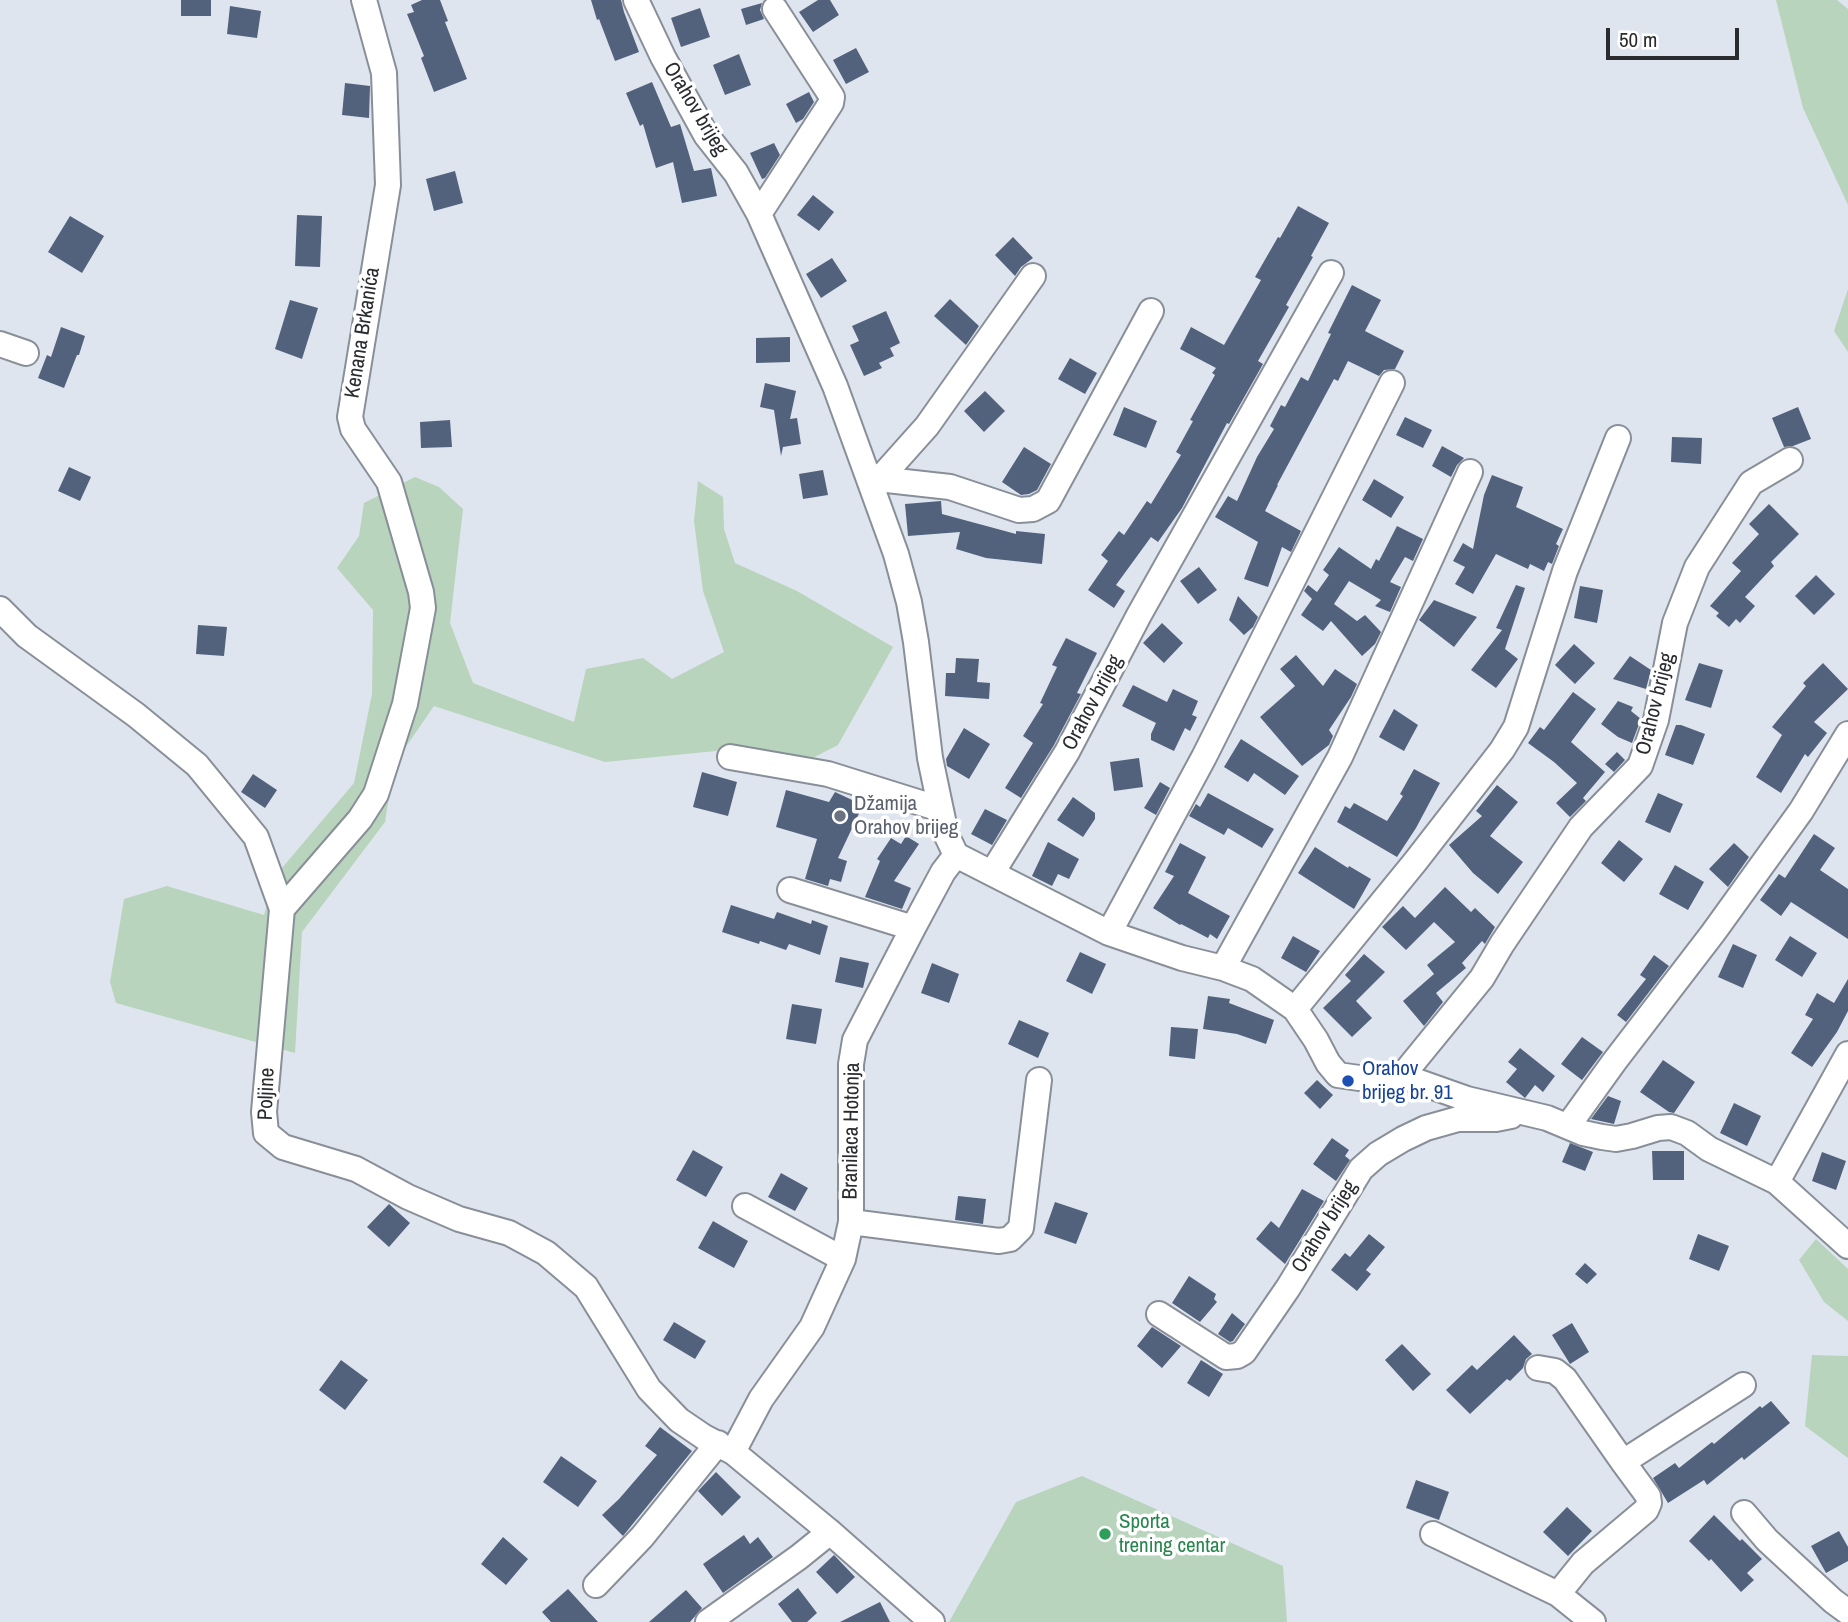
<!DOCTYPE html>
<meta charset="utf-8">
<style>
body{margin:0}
#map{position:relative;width:1848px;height:1622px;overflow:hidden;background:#dfe5ef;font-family:"Archivo Narrow",sans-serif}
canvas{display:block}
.scale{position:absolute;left:1606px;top:28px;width:133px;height:32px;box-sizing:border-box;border:4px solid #292b2f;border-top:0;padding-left:9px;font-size:21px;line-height:24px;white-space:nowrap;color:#292b2f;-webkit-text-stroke:5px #fff;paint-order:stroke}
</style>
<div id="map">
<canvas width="1848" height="1622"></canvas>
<div class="scale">50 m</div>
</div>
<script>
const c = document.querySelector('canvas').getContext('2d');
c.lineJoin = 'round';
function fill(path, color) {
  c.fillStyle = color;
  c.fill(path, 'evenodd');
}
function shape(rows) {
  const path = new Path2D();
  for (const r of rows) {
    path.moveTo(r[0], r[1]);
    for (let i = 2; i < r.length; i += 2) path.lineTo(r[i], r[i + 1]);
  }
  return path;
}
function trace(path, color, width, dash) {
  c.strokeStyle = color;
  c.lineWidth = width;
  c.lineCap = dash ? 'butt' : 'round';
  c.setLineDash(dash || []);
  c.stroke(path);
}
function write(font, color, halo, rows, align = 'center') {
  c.font = font + ' "Archivo Narrow",sans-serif';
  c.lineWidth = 7;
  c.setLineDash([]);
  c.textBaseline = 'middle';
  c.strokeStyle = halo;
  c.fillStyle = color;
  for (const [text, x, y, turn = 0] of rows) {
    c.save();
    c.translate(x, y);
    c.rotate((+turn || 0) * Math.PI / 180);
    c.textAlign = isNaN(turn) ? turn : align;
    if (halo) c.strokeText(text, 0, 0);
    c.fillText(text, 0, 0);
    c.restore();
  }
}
fill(shape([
 [1776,0,1837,0,1848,9,1848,205,1803,108],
 [1848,289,1848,352,1834,331],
 [415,477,439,487,463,509,450,623,473,683,574,722,586,669,643,658,672,679,724,652,703,591,694,521,698,481,723,497,724,529,735,563,797,591,893,647,838,745,797,766,736,749,605,762,434,706,394,764,385,822,302,932,295,1053,116,1003,110,982,124,899,167,886,264,915,276,875,354,783,372,694,373,610,337,568,359,536,364,503],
 [1816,1239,1848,1269,1848,1321,1824,1302,1799,1260],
 [1812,1355,1848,1356,1848,1458,1805,1426],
 [1082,1476,1283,1566,1287,1622,949,1622,1016,1502]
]), '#b8d4bc');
fill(shape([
 [181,0,211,0,211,16,181,16],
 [422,0,440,0,448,21,445,22,467,79,434,92,421,58,424,56,407,14,414,12,411,5],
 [591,0,621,0,624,12,639,52,615,61,599,19,597,20],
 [818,0,830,0,839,15,813,32,799,12],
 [762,3,760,10,764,19,746,25,741,9],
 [230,6,261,11,257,38,227,34],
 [700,8,710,37,681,47,671,18],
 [856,48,869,72,846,84,833,60],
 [739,54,751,85,725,95,713,65],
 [652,82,671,127,680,124,694,171,711,168,717,196,682,203,673,162,656,168,643,124,640,126,626,93],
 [345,83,370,86,369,118,342,115],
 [809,92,814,102,803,119,796,123,786,104],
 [774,143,780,155,765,178,762,179,750,153],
 [455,171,463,203,434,211,426,179],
 [813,195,834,212,819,231,797,215],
 [1298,206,1329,223,1311,256,1313,257,1286,305,1289,307,1258,361,1263,364,1229,424,1227,423,1182,508,1158,542,1151,537,1116,585,1125,591,1114,608,1088,590,1108,561,1101,555,1119,531,1124,535,1147,501,1151,504,1181,455,1176,452,1193,421,1190,420,1215,375,1212,373,1216,368,1180,349,1191,327,1224,345,1261,280,1255,277,1278,237,1280,238],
 [297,215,322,216,320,267,295,266],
 [70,216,104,236,82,273,48,252],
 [1013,237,1033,258,1021,267,1015,276,995,255],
 [832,258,847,281,821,298,806,274],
 [1352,285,1381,300,1365,331,1404,351,1395,369,1384,370,1379,376,1348,361,1338,381,1334,379,1277,485,1278,485,1265,511,1301,531,1291,552,1282,547,1268,587,1244,579,1258,542,1215,517,1228,496,1237,501,1257,457,1274,429,1270,426,1281,405,1285,407,1301,377,1308,381,1331,334,1328,333],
 [950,299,979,326,966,345,934,316],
 [290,300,318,308,302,359,275,349],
 [886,311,900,343,890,348,894,356,879,363,882,368,864,376,850,345,859,341,852,326],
 [61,327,85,336,79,355,77,355,64,388,38,378,47,355,51,357],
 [790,337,790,362,756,363,756,338],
 [1070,358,1097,373,1085,394,1058,379],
 [765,383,796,391,790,419,797,418,801,444,783,447,781,456,774,410,760,407],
 [985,391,1005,411,984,432,964,411],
 [1124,407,1157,421,1146,448,1113,435],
 [1798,407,1811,439,1793,446,1784,447,1772,418],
 [1405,417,1432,430,1423,448,1396,435],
 [450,420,452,447,421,448,420,422],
 [1672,437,1702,438,1701,464,1671,462],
 [1442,446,1464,458,1457,465,1451,477,1432,466],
 [1024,447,1051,464,1037,490,1029,494,1021,495,1002,482],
 [69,467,91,477,80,501,58,491],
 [823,470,828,495,803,499,799,474],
 [1492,475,1523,487,1516,507,1563,529,1556,544,1559,546,1552,564,1548,562,1544,571,1530,564,1528,569,1496,554,1473,594,1455,584,1465,567,1453,561,1463,543,1473,549,1484,495],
 [1374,479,1404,497,1391,518,1362,500],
 [941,501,942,514,1016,534,1016,531,1045,534,1042,564,986,558,956,549,960,532,908,536,905,504],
 [1769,504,1799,534,1771,562,1774,566,1745,597,1755,606,1740,623,1736,619,1729,627,1716,616,1719,613,1710,606,1741,571,1732,563,1759,534,1749,524],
 [1397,526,1423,539,1413,561,1405,557,1390,582,1401,587,1390,612,1375,606,1381,600,1349,581,1334,604,1357,621,1365,615,1381,632,1375,644,1362,656,1331,621,1323,631,1301,615,1312,599,1304,591,1308,585,1317,592,1329,575,1323,570,1339,547,1371,569,1376,559,1379,561],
 [1199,567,1217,590,1198,604,1180,581],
 [1816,575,1835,594,1814,615,1795,596],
 [1516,585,1525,588,1505,649,1518,659,1496,688,1471,670,1502,630,1496,628],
 [1580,586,1603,590,1597,623,1574,618],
 [1238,596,1258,617,1253,627,1244,635,1229,620],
 [1434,600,1477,617,1454,647,1419,620],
 [1162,623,1183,643,1164,663,1143,643],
 [198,625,227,627,224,656,196,654],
 [1066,638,1097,653,1077,693,1081,694,1054,745,1021,798,1005,788,1033,743,1023,736,1043,704,1040,703,1057,667,1052,665],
 [1574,644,1595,663,1575,684,1555,665],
 [1296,655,1323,686,1335,669,1357,684,1351,697,1329,730,1333,736,1329,745,1302,766,1260,717,1295,686,1280,669],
 [1630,656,1651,670,1646,689,1613,679],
 [956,658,979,659,977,682,990,683,989,699,945,696,946,673,955,673],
 [1699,663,1723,670,1711,708,1685,700],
 [1823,663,1848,689,1814,722,1827,733,1808,757,1805,754,1781,793,1756,777,1782,735,1772,727,1806,686,1803,683],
 [1133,685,1167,702,1173,689,1198,701,1192,715,1197,717,1190,731,1185,728,1174,751,1151,740,1151,734,1156,723,1122,706],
 [1573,692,1596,709,1571,742,1605,772,1583,798,1586,801,1570,817,1556,803,1577,783,1554,762,1528,743,1540,727,1544,730],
 [1618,701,1633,707,1631,711,1641,719,1632,743,1618,737,1601,724],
 [1394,709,1418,725,1404,751,1379,737],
 [1676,725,1681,725,1705,734,1693,765,1665,755],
 [964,728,990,744,969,779,947,766,946,759],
 [1241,739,1299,776,1285,795,1254,773,1248,782,1224,767],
 [1617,752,1625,760,1614,772,1605,764],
 [1139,758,1143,787,1114,791,1110,762],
 [1414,769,1440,783,1416,828,1397,857,1337,822,1345,806,1350,809,1354,803,1387,821,1403,796,1400,794],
 [702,772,737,782,728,816,693,807],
 [253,774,277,790,265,808,241,792],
 [1160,782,1170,788,1156,815,1144,808],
 [1497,785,1518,802,1490,836,1523,862,1498,894,1473,873,1449,845,1482,816,1476,811],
 [786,790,829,802,835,792,863,805,838,858,847,861,841,882,830,879,828,886,805,879,817,839,776,827],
 [1208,793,1274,829,1262,848,1228,828,1224,835,1189,816,1196,804,1200,807],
 [1658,793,1683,804,1670,833,1645,822],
 [1073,797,1095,813,1095,819,1083,837,1057,820],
 [985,809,1007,820,992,845,971,834],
 [1814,834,1835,848,1820,870,1848,889,1848,939,1791,902,1781,916,1760,900,1779,874,1785,878],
 [906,836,919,844,894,881,911,888,902,909,865,897,880,861,877,859,891,838,901,844],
 [1619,840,1643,859,1624,882,1601,863],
 [1048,842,1079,859,1069,879,1058,874,1052,886,1032,876],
 [1180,843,1206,857,1188,893,1230,916,1217,939,1210,934,1208,938,1181,924,1180,925,1153,908,1174,876,1165,872],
 [1734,843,1749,857,1728,887,1709,869],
 [1315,847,1348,868,1349,866,1371,879,1354,909,1298,873],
 [1675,865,1704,882,1688,910,1659,894],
 [1445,887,1471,912,1475,908,1495,927,1485,944,1482,941,1462,963,1466,968,1436,993,1443,1002,1424,1026,1403,1001,1434,974,1427,965,1455,942,1434,922,1406,950,1382,927,1403,906,1415,918],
 [731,905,774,919,777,912,811,924,812,920,828,926,820,955,789,944,786,950,760,941,759,944,722,932],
 [1293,936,1320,951,1306,972,1281,958],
 [1790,936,1817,953,1802,977,1775,960],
 [1733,944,1757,955,1743,988,1718,977],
 [1080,952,1106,964,1092,994,1066,981],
 [1364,954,1385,972,1356,1001,1372,1018,1352,1037,1323,1008,1351,981,1345,975],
 [1654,955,1669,966,1626,1022,1617,1015,1646,979,1640,975],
 [840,957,869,963,863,988,835,982],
 [932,963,959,974,949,1003,921,993],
 [1848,979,1848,1011,1837,1032,1812,1067,1791,1053,1813,1019,1805,1015,1817,993,1834,1003],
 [1208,996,1230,999,1229,1003,1274,1020,1266,1044,1237,1034,1203,1029],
 [792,1004,822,1009,816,1044,786,1039],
 [1019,1020,1049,1033,1038,1058,1008,1044],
 [1171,1027,1198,1029,1195,1059,1169,1056],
 [1582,1037,1603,1052,1582,1080,1561,1064],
 [1520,1048,1555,1076,1543,1092,1535,1085,1525,1098,1506,1082,1517,1069,1508,1062],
 [1663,1060,1695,1082,1674,1113,1669,1112,1640,1092],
 [1317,1080,1333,1095,1320,1109,1304,1093],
 [1608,1096,1621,1101,1614,1124,1591,1119],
 [1734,1103,1761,1116,1747,1146,1720,1133],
 [1332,1138,1349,1150,1345,1156,1350,1160,1336,1181,1313,1164],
 [1570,1143,1593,1152,1585,1171,1562,1162],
 [693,1150,723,1167,706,1197,676,1180],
 [1652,1151,1684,1151,1684,1180,1653,1180],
 [1822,1152,1846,1161,1836,1190,1812,1181],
 [781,1173,808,1188,795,1211,768,1197],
 [1302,1189,1324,1201,1285,1264,1256,1239,1271,1221,1279,1228],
 [958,1196,986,1199,983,1224,955,1220],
 [1055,1202,1088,1213,1076,1244,1044,1233],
 [389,1204,410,1223,389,1247,367,1227],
 [713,1221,748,1241,734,1268,698,1248],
 [1369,1234,1385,1247,1366,1270,1371,1274,1357,1291,1331,1270,1345,1253,1350,1257],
 [1698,1234,1729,1246,1719,1271,1689,1259],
 [1585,1263,1597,1274,1587,1284,1575,1274],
 [1189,1276,1216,1294,1214,1299,1217,1302,1200,1322,1172,1303],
 [1232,1313,1245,1324,1233,1341,1230,1342,1218,1334],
 [674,1322,706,1341,695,1359,663,1340],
 [1572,1323,1589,1352,1570,1364,1552,1335],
 [1152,1327,1181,1346,1162,1368,1137,1346],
 [1514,1335,1532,1354,1526,1359,1523,1368,1510,1381,1507,1379,1470,1414,1446,1390,1472,1365,1477,1370],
 [1402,1344,1431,1374,1413,1391,1385,1360],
 [341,1360,368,1380,345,1410,319,1390],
 [1201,1360,1223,1374,1209,1397,1187,1383],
 [1771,1401,1790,1423,1744,1460,1742,1457,1707,1485,1704,1480,1668,1503,1653,1478,1675,1463,1679,1468,1712,1442,1714,1444,1760,1406,1762,1408],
 [660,1427,692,1451,623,1536,602,1515,619,1499,657,1455,645,1446],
 [561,1456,597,1481,578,1507,543,1482],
 [716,1472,741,1497,722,1516,698,1491],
 [1416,1480,1449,1492,1439,1520,1406,1508],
 [1567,1507,1592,1531,1568,1556,1543,1532],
 [1714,1515,1740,1541,1742,1539,1762,1559,1747,1573,1754,1580,1741,1592,1711,1559,1709,1561,1689,1541],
 [1839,1531,1848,1547,1848,1561,1826,1573,1811,1546],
 [744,1535,750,1544,758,1537,773,1557,723,1593,703,1564],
 [503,1537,528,1559,506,1585,481,1564],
 [834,1555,855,1577,837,1594,816,1572],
 [798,1588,817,1613,807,1622,792,1622,778,1604],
 [568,1589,598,1622,551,1622,542,1612],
 [686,1590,702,1608,690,1622,649,1622],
 [880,1602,890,1622,840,1622]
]), '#52627d');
const minor = shape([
 [636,0,663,57,706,135,736,173,759,214,835,386,896,554,909,602,916,642,930,758,946,834,956,855,1109,933,1182,958,1223,968,1252,979,1295,1009,1316,1040,1328,1063,1338,1075,1359,1078,1402,1076,1467,1099,1547,1118,1583,1133,1602,1137,1616,1139,1632,1136,1658,1128,1671,1127,1687,1133,1709,1149,1777,1182,1848,1246],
 [759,214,831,103,832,97,775,9],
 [0,344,26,353],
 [871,483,887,480,950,487,1019,510,1033,509,1048,501,1151,311],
 [871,483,885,473,927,426,1033,276],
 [0,609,27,636,136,715,197,765,256,837,282,909,264,1112,266,1133,283,1147,356,1169,408,1197,459,1219,509,1233,546,1253,586,1287,649,1389,679,1420,704,1437,733,1452,830,1532,932,1622],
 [730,757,828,774,940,809],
 [992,873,1067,752,1139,615,1331,273],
 [790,890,913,928],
 [282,909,360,819,376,794,405,704,423,608,421,592,389,482,353,429,350,417,388,185,384,73,364,0],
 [1109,933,1204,757,1392,383],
 [1223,968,1340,757,1470,472],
 [1295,1009,1415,862,1502,750,1516,727,1565,571,1618,438],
 [1402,1076,1482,978,1502,944,1581,827,1640,766,1656,720,1675,623,1697,567,1751,483,1790,460],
 [1568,1126,1614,1062,1713,933,1801,811,1848,734],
 [1777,1182,1848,1054],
 [745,1206,843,1259],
 [851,1222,999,1241,1010,1239,1021,1228,1039,1080],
 [1159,1314,1226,1357,1237,1356,1244,1352,1288,1288,1361,1169,1378,1154,1403,1139,1426,1128,1458,1119,1496,1119,1511,1116],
 [1538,1368,1555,1371,1565,1379,1623,1462,1648,1496,1649,1503,1646,1510,1583,1563,1558,1594],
 [733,1452,761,1399,812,1327,843,1259,851,1222,851,1064,855,1040,913,928,943,872,956,855],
 [1623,1462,1743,1385],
 [1744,1513,1767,1540,1833,1601,1848,1612],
 [1433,1534,1558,1594,1593,1622],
 [596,1585,642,1537,718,1443],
 [708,1622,799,1557,830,1532]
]);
trace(minor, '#898f98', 28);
trace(minor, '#fff', 24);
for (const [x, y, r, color] of [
 [840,816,7,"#6b7280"],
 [1348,1081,7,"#1a4fb4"],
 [1105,1534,7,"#2e9e5b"]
]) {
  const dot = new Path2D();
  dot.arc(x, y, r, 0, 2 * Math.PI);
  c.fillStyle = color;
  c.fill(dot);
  trace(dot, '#fff', 2.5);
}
write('21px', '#292b2f', '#fff', [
 ["Orahov brijeg",695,109,59],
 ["Kenana Brkanića",363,333,-81],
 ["Orahov brijeg",1093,703,-62],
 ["Orahov brijeg",1656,704,-76],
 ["Poljine",267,1094,-88],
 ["Branilaca Hotonja",852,1131,-89],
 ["Orahov brijeg",1325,1227,-58]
]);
write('21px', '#5b616d', '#fff', [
 ["Džamija",854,804],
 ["Orahov brijeg",854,828]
], 'left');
write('21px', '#164399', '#fff', [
 ["Orahov",1362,1069],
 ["brijeg br. 91",1362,1093]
], 'left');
write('21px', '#27864d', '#fff', [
 ["Sporta",1119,1522],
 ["trening centar",1119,1546]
], 'left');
</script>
